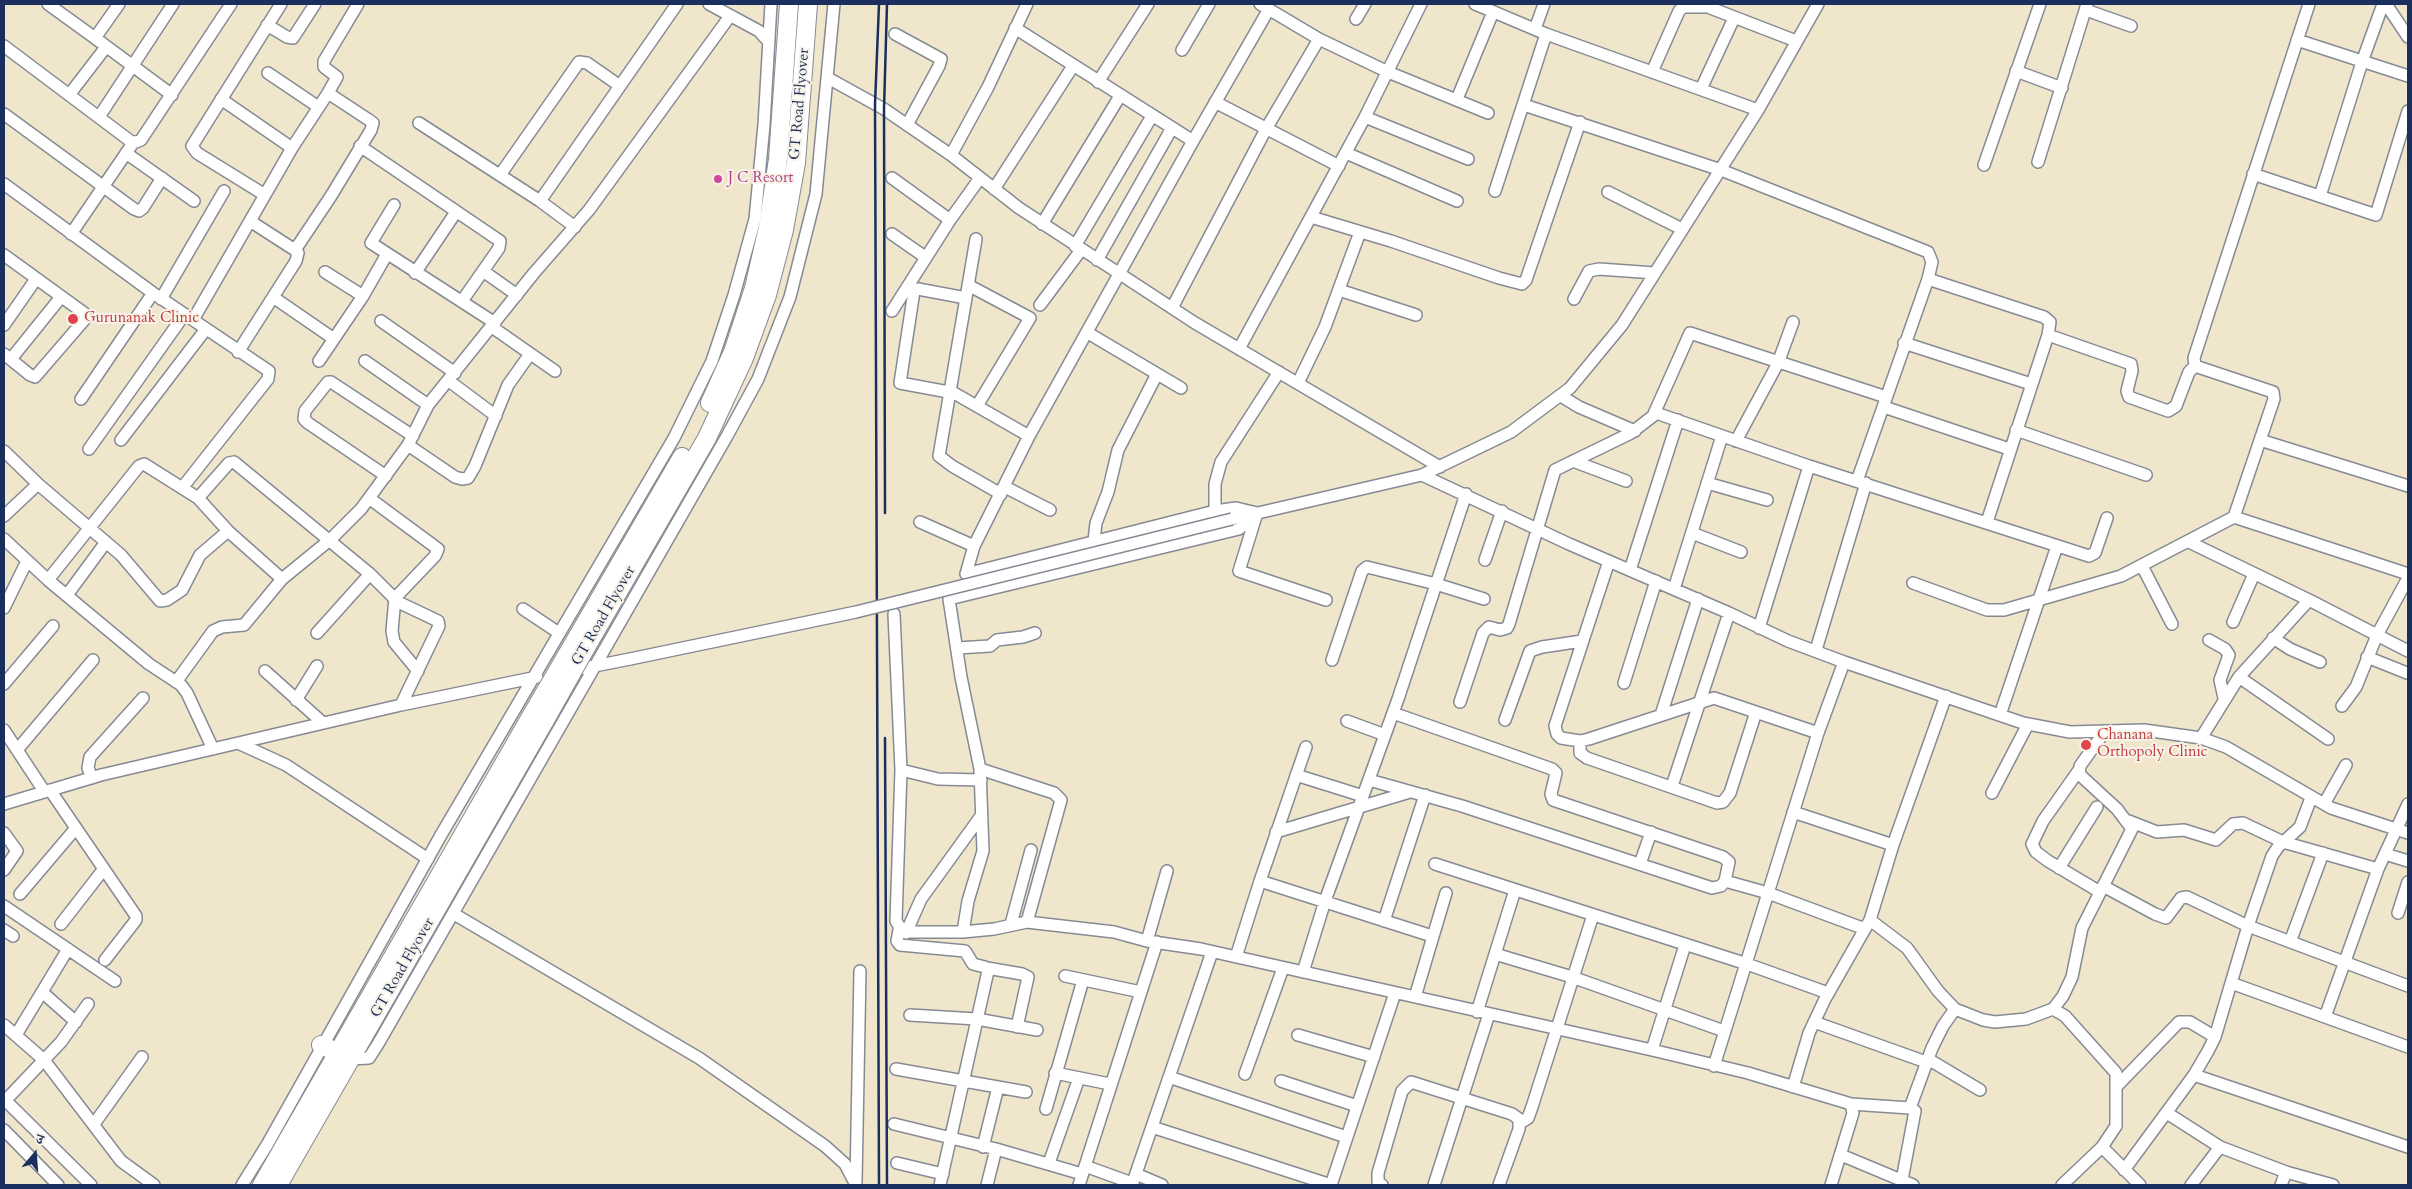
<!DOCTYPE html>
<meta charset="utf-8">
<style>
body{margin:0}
#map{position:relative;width:2412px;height:1189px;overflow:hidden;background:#f0e6cb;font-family:Cardo,"Noto Serif Devanagari",serif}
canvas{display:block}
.frame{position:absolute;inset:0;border:5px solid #1b2f5e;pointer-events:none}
.north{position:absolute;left:10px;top:1129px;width:50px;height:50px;-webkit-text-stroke:4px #f7f3e8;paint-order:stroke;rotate:18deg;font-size:14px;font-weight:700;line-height:20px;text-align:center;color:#1b2f5e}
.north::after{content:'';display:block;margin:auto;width:18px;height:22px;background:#1b2f5e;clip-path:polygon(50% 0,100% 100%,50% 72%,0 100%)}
</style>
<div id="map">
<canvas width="2412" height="1189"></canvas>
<div class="frame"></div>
<div class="north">उ</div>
</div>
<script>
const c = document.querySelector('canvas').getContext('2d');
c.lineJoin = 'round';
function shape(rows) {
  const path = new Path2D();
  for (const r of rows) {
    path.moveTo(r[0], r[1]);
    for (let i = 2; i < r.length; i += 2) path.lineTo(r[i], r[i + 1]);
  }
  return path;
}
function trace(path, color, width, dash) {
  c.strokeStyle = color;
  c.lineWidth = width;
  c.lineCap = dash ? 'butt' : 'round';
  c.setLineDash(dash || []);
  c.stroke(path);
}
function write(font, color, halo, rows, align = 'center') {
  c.font = font + ' Cardo,serif';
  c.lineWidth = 4;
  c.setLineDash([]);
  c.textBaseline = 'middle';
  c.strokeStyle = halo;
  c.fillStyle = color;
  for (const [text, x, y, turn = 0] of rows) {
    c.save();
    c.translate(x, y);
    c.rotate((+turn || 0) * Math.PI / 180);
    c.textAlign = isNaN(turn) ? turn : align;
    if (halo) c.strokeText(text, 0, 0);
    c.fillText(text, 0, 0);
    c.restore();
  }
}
const minor = shape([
 [48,4,95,38,119,4],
 [709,4,759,31,769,42],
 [1260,4,1319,39,1388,72,1488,113],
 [1475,4,1546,34,1758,110],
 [2386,4,2408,37],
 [2086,10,2131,26],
 [1356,19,1365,4],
 [267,25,287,37,293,38,315,4],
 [1015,28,1193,141],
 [1535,29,1544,4],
 [895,34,941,59,939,66,907,125],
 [95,38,172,95],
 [2297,40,2408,76],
 [4,46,133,143],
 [1182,50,1209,4],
 [2016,71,2062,88],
 [1652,72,1679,11,1683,7,1708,7,1796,41],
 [268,73,317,106],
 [828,78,884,109,951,155,1019,208,1195,323,1440,467],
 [1098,82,1148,4],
 [1701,89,1734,18],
 [328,93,337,77,324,67,324,61,358,4],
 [69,95,106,47],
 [221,99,292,148],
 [1457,99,1493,12],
 [1215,102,1339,166],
 [1524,105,1721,170,1928,252,1932,262,1928,279,1857,481],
 [4,114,134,209,139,211,143,208,162,178],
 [99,117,173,4],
 [1365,117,1468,159],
 [419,123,540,201],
 [360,146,500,241,499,248,462,301],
 [126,153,194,201],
 [1346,153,1457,201],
 [951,155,988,87,1027,4],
 [2038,162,2087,4],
 [1984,165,2040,4],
 [2253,174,2376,215,2408,111],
 [500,175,579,62,587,63,620,86],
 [892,178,950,220],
 [4,184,153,293,269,371,268,379,182,488],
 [994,189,1073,66],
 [1495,191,1546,34],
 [1608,192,1682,229],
 [265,195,197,153,192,146,281,4],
 [2320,196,2362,62,2383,4],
 [394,205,371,243,495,323],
 [1311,217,1391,241,1499,278,1522,284,1526,280,1580,122],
 [250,221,295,250],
 [1042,224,1120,96],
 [575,227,540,201,677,4],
 [71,234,133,143,141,140,231,4],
 [892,234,925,257],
 [976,239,939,456,952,466,1001,494],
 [1075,246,1152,116],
 [4,255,84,313,86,318,35,377,30,375,4,354],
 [1097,260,1172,128],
 [483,271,517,295],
 [325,272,363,296],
 [415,273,456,212],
 [1928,279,2044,317,2050,322,2048,335,1987,522],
 [968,285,1030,318,977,406],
 [1339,290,1416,315],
 [273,297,334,339],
 [966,298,918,289,914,291,900,383,954,393,1029,436],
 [161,299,224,191],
 [1574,299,1589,271,1599,269,1655,273],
 [1040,305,1081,250],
 [1172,308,1266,129,1319,39],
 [892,311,950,220,980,178],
 [193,320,292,148,328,93,369,120,373,123,371,130,331,196,295,250,298,253,296,261,238,352],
 [381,321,455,373],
 [4,325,36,279],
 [492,327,555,371],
 [1088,333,1181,388],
 [2048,335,2131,364,2132,371,2127,391,2129,397,2168,411,2176,406,2189,372,2195,366],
 [1904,343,2031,384],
 [1239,349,1365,117,1421,4],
 [11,359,61,297],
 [319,361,363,296,387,254],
 [365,361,428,405],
 [449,381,496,416],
 [1298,383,1325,327,1360,232],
 [1561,396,1579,407,1635,431],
 [81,399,153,293],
 [1884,407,2009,449],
 [1656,413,1809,466,2089,556,2095,553,2107,518],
 [2016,430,2146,475],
 [121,440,206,329],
 [2260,440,2408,486],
 [1736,441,1778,363,1793,322],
 [408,445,455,477,462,479,468,478,475,466,508,385,530,354],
 [89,449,184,315],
 [4,451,38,484,121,555,160,601,167,600,182,590,200,555,228,531],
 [1573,461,1626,481],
 [1422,475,1569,544,1729,613,1788,641,1844,662,2023,723,2070,732,2144,730,2201,738,2226,747,2331,808,2408,833],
 [386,476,308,423,304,419,305,411,328,382,331,382,413,436],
 [1707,483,1767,500],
 [1005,487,1050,510],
 [198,498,229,463,234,462,370,574,317,633],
 [369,498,438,549,435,556,395,598,392,631,394,642,418,671],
 [1215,511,1215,484,1221,462,1279,372],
 [1257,513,1236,508,1215,511,966,574,974,546,1029,436,1193,141,1269,9],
 [1257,513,1239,571,1326,600],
 [4,516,38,484],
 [2234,517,2274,399,2273,392,2195,366,2194,358,2309,4],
 [1232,519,1422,475,1511,432,1570,388,1622,325,1648,284,1758,110,1818,4],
 [920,522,974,546],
 [1692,533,1741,552],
 [4,539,48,580,149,664,181,685,187,693,213,749],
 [1094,541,1096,523,1108,492,1118,450,1157,374],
 [2189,542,2309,600,2408,651],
 [1485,560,1502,511],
 [1609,561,1555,726,1557,734,1561,738,1580,741,1589,739,1714,698,1818,733],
 [2142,566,2172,624],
 [1630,570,1678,420],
 [370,574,398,602,438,621,439,626,401,705],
 [48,580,139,466,144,464,198,498,228,531,282,579],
 [1913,583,1987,610,2004,610,2121,576,2234,517,2408,574],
 [1674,589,1722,436],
 [67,595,106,542],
 [4,608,27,561],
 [523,609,559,633],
 [894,614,901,770,896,921,903,932,963,932,994,929,1027,922,1114,932,1147,941,1201,949,1652,1050,1748,1073,1851,1104,1853,1113,1831,1185],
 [2233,622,2254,574],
 [1759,628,1809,466],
 [2273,638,2290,649,2320,662],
 [2209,640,2225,649,2229,655,2220,680,2224,698],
 [957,648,990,646,997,640,1023,637,1035,633],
 [1816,650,1866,483],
 [2367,657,2407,673],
 [1332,660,1362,571,1367,567,1436,584,1484,599],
 [265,671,323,723],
 [569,671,630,659],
 [2239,677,2328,739],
 [176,682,213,631,222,627,244,625,282,579,331,539,361,509,408,445,428,405,534,273,589,210,730,16],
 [1624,683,1656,581],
 [4,684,53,626],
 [296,700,317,666],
 [1460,702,1483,633,1489,627,1500,630,1507,628,1509,624,1555,470,1631,433,1653,416,1690,333,1886,397],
 [2342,706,2356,687,2377,635,2408,578],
 [1661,715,1698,599],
 [2000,715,2057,546],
 [1505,720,1530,651,1542,647,1582,641],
 [1347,721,1385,735],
 [4,730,44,791],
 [2201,738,2239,677,2309,600],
 [1580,741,1580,753,1587,758,1717,803,1723,802,1730,793,1756,712],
 [238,743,286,765,428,859],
 [17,750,93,660],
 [980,769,1054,793,1061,800,1027,922],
 [901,770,938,779,981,780],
 [2079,770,2043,821,2032,844,2036,852,2048,861,2100,892],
 [1296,775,1363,796],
 [92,778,88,768,90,757,143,698],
 [1369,780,1462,806,1712,888,1721,886,1725,881,1729,862,1723,857,1553,800,1551,794,1556,773,1552,769,1393,713],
 [1672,786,1729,613],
 [50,790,136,916,136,920,105,960],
 [1992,793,2028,724],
 [4,804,101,775,401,705,537,677],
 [2324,804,2346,765],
 [1793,812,1893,845],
 [2129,821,2157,832,2184,830,2216,840,2233,824,2243,823,2283,842,2378,869],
 [1276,832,1410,792],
 [4,833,17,851,4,870],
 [2385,854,2408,861],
 [1435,864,1747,964,1828,993],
 [1640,864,1651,832],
 [2059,868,2097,807],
 [1260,881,1432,936],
 [1725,881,1768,893,1865,929],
 [2103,886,2155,914,2166,918,2181,898,2187,897,2248,926,2408,986],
 [20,894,76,828],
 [4,906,115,981],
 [2398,913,2408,882],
 [454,914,699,1058,825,1146,845,1164,856,1185],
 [1870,920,1907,948,1938,991,1955,1009,1983,1020,1995,1022,2026,1019,2053,1009,2065,1016,2116,1073,2116,1126,2102,1147,2140,1185],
 [1384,921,1425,795],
 [61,924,103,870],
 [1011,924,1031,850],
 [4,930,13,936],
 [899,930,897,941,900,945,965,951,973,964,985,967,988,971,940,1185],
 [963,932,968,901,983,851,980,769,961,677,949,599,1239,529,1256,514],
 [906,933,921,899,981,816],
 [1147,941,1167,871],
 [2290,942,2323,853],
 [1495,954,1572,977,1724,1031],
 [1236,957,1260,881,1306,747],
 [987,968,1022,974,1028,977,1017,1027],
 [1303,972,1325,901,1398,699,1466,494],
 [1065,976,1141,992],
 [2231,983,2408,1047],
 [42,992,76,1022],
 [1415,997,1446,893],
 [2053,1009,2063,996,2072,977,2082,928,2132,829,2117,809,2079,774,2080,766,2105,731],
 [1477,1012,1515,890],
 [910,1015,977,1019,1037,1030],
 [2325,1017,2378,869,2408,804],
 [1814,1022,1926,1062],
 [4,1025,44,1060,121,1161,154,1185],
 [16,1035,68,949],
 [1298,1035,1374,1057],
 [1652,1050,1685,945],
 [350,1059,369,1058,378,1044,727,436,758,379,790,297,816,194,834,4],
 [1928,1059,1980,1090],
 [1714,1066,1818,733,1844,662],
 [896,1069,1026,1092],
 [1055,1073,1110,1084],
 [1245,1074,1283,968],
 [2194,1075,2408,1147],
 [1169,1077,1346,1137],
 [1281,1081,1357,1106],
 [2118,1085,2179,1022,2190,1022,2215,1037],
 [1793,1087,1809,1033,1825,999,1870,920,1893,845,1946,696],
 [4,1099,91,1185],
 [4,1102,61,1042,88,1004],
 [1851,1104,1910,1108,1915,1111,1902,1180],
 [1910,1108,1932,1048,1943,1026,1955,1009],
 [1046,1109,1083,980],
 [2167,1113,2220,1147,2286,1172,2333,1185],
 [1520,1123,1528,1118,1532,1107,1593,915],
 [94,1124,142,1057],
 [894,1124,996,1149,1082,1174],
 [1152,1127,1331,1185],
 [4,1130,58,1185],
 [983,1147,998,1087],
 [1841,1155,1913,1185],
 [897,1163,943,1174],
 [1049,1163,1079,1078],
 [1085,1166,1132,1183],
 [2124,1170,2194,1075,2208,1051,2215,1037,2248,926,2272,856,2278,847,2300,827,2311,798],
 [1136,1174,1162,1185],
 [856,1182,860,971],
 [242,1185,267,1145,441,835,674,438,712,361,734,295,755,219,764,125,771,4],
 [987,1185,996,1149],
 [1079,1185,1157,942],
 [1132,1185,1212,952],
 [1331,1185,1395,993],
 [1382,1185,1378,1182,1378,1173,1402,1091,1411,1082,1512,1114,1519,1119,1519,1129,1499,1185],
 [1434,1185,1489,1014],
 [2062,1185,2102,1147],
 [2191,1185,2220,1147],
 [2281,1185,2286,1172]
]);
const highway = shape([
 [710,403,733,352,754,288,768,227,778,159,789,4],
 [578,636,682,457],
 [589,642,707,438,744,358,767,295,784,230,796,163,808,4],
 [321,1045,339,1053],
 [262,1185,533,713],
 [278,1185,545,720]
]);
trace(minor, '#868a94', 14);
trace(highway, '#868a94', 20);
trace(minor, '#fff', 11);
trace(highway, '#fff', 18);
trace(shape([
 [879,4,875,104,879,1185],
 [885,513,884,109,887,4],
 [885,738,887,1185]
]), '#1b2f5e', 2.5);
const minorBridge = shape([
 [630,659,856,612,1232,519]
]);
const highwayBridge = shape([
 [533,713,578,636],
 [545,720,589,642]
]);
trace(minorBridge, '#868a94', 14, []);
trace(highwayBridge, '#868a94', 20, []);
trace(minorBridge, '#fff', 11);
trace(highwayBridge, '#fff', 18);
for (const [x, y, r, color] of [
 [718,179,5,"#d1479c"],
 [73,319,6,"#e0444e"],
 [2086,745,6,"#e0444e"]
]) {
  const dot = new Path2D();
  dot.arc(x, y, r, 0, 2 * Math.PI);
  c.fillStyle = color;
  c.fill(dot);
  trace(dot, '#f7f3e8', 2);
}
write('15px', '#1b2f5e', '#f7f3e8', [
 ["GT Road Flyover",800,104,-85],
 ["GT Road Flyover",604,616,-60],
 ["GT Road Flyover",403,968,-60]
]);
write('15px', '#b23c85', '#f7f3e8', [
 ["J C Resort",728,179]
], 'left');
write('15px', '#be3a42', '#f7f3e8', [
 ["Gurunanak Clinic",84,319],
 ["Chanana",2097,736],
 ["Orthopoly Clinic",2097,753]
], 'left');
</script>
